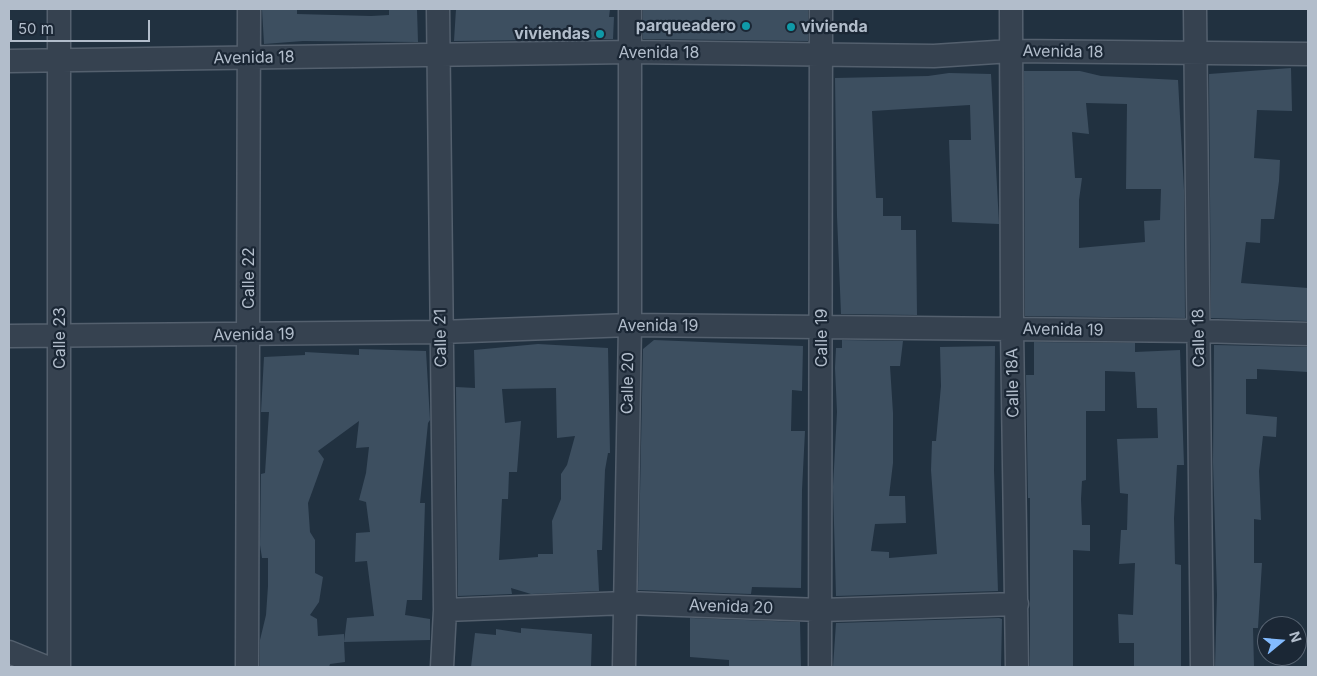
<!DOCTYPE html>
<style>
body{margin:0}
#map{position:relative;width:1317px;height:676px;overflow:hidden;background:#213140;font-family:Inter,sans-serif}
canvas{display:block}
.frame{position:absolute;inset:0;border:10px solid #b2bdcb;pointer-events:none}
.north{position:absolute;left:1257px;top:616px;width:50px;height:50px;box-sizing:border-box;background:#1b2735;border:1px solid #576371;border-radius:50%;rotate:73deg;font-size:14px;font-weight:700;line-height:20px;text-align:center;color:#b2bdcb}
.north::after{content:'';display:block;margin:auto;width:18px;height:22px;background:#83bbff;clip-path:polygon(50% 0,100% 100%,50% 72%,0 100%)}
.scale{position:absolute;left:10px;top:20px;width:140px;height:22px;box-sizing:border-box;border:2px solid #b2bdcb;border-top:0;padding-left:6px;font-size:15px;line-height:18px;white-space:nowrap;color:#b2bdcb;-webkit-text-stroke:4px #1b2735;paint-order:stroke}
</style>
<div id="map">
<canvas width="1317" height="676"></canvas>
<div class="frame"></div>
<div class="north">N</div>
<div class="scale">50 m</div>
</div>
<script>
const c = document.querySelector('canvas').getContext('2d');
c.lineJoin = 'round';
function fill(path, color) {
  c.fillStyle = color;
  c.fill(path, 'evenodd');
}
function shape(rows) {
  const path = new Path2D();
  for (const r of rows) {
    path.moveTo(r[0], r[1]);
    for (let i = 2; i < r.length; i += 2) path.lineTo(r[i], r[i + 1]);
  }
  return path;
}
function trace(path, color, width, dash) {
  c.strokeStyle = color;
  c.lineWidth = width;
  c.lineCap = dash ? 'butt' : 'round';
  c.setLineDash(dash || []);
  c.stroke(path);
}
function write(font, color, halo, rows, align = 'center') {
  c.font = font + ' Inter,sans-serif';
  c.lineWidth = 4.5;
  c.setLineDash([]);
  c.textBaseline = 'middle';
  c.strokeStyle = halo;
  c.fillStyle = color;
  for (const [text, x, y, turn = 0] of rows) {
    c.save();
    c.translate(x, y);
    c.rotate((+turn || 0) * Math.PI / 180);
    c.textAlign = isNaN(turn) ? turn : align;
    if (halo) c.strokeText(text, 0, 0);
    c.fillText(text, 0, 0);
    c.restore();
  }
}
fill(shape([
 [262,9,297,9,297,14,371,16,389,15,389,9,417,9,418,42,303,41,264,44],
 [456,9,610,9,609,17,614,17,613,39,454,41],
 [643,9,808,9,808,41,643,39],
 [1291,68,1292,111,1257,110,1254,158,1280,160,1279,181,1274,219,1261,219,1260,243,1246,242,1241,283,1308,288,1308,321,1211,318,1209,74],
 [1024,71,1080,71,1101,76,1178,80,1184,190,1185,318,1025,316],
 [1086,103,1127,104,1126,189,1161,189,1160,220,1144,221,1145,242,1079,248,1079,200,1082,178,1075,178,1072,132,1089,134],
 [949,73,991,74,999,224,952,222,949,140,971,140,970,105,872,111,876,198,883,198,883,216,901,216,901,230,916,230,917,315,841,314,837,216,835,78,928,76],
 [654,340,803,346,802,391,792,390,791,431,805,431,802,490,801,588,752,587,751,594,638,590,643,349],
 [842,340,903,341,900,366,890,366,893,413,893,463,889,496,905,496,906,523,875,524,871,551,889,552,889,558,937,554,931,470,932,441,936,441,941,386,940,347,995,346,994,471,998,591,836,596,833,487,837,412,835,368,836,348,842,348],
 [1034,342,1135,343,1135,352,1180,350,1184,465,1177,465,1174,518,1175,564,1181,565,1181,667,1134,667,1134,643,1119,643,1118,614,1133,615,1135,563,1119,564,1121,530,1127,530,1128,494,1120,493,1117,439,1158,438,1157,408,1137,408,1135,372,1105,371,1105,411,1086,411,1086,480,1082,481,1081,499,1082,525,1090,525,1090,551,1073,550,1073,667,1030,667,1030,498,1028,498,1026,375,1034,375],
 [538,344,608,348,610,453,608,453,605,470,602,550,597,550,599,591,531,594,511,588,512,594,458,596,456,387,475,388,474,350],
 [556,388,557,438,575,436,567,465,561,474,561,499,552,521,553,554,538,554,538,557,499,560,502,499,508,499,509,472,517,472,521,421,505,423,502,389],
 [1214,345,1308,347,1308,372,1257,369,1257,379,1246,379,1246,414,1277,417,1276,437,1263,436,1259,471,1261,520,1254,519,1254,563,1262,563,1258,628,1253,628,1254,667,1215,667,1217,595,1213,462],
 [359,349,426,351,430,420,428,423,420,503,425,503,422,600,407,600,405,615,430,619,430,640,344,642,345,662,330,664,329,667,260,667,260,640,266,615,268,586,268,558,262,558,260,545,261,474,265,473,269,412,261,412,264,357,305,355,305,352,359,355],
 [359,421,356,448,369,447,366,473,359,500,366,502,370,532,356,533,355,562,367,561,374,616,347,618,344,642,344,634,318,636,317,619,310,615,319,602,323,577,315,573,315,540,310,532,308,503,324,459,318,451],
 [690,618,800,622,801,667,729,667,729,660,690,657],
 [999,618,1002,619,1001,667,833,667,836,623],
 [521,628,592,634,591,667,471,667,475,633,496,635,496,629,521,633]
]), '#3d4f60');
const minor = shape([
 [59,9,59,667],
 [438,9,445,610,442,667],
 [1011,9,1012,329,1017,667],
 [1195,9,1202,667],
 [9,61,630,52,934,56,1011,51,1308,54],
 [9,336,441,332,630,325,1199,331,1308,334],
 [445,610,626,603,821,610,1017,604],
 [9,652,46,667],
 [247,667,249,9],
 [624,667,630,325,630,9],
 [820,667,821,9]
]);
trace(minor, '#54606e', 25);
trace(minor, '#364250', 22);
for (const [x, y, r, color] of [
 [746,26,5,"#0f9aa8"],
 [791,27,5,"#0f9aa8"],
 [600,34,5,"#0f9aa8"]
]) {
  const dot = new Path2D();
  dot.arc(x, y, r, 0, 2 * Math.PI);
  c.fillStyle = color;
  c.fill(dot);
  trace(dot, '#1b2735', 2);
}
write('bold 16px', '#b2bdcb', '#1b2735', [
 ["parqueadero",736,26],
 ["vivienda",801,27,"left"],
 ["viviendas",590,34]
], 'right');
write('16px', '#b2bdcb', '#1b2735', [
 ["Avenida 18",1063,52,1],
 ["Avenida 18",659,53],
 ["Avenida 18",254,58,-1],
 ["Calle 22",249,278,-90],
 ["Avenida 19",658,326],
 ["Avenida 19",1063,330,1],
 ["Avenida 19",254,335,-1],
 ["Calle 23",60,338,-90],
 ["Calle 21",441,338,-91],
 ["Calle 19",822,338,-90],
 ["Calle 18",1199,338,-91],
 ["Calle 20",628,383,-89],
 ["Calle 18A",1013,383,-91],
 ["Avenida 20",731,607,2]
]);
</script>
